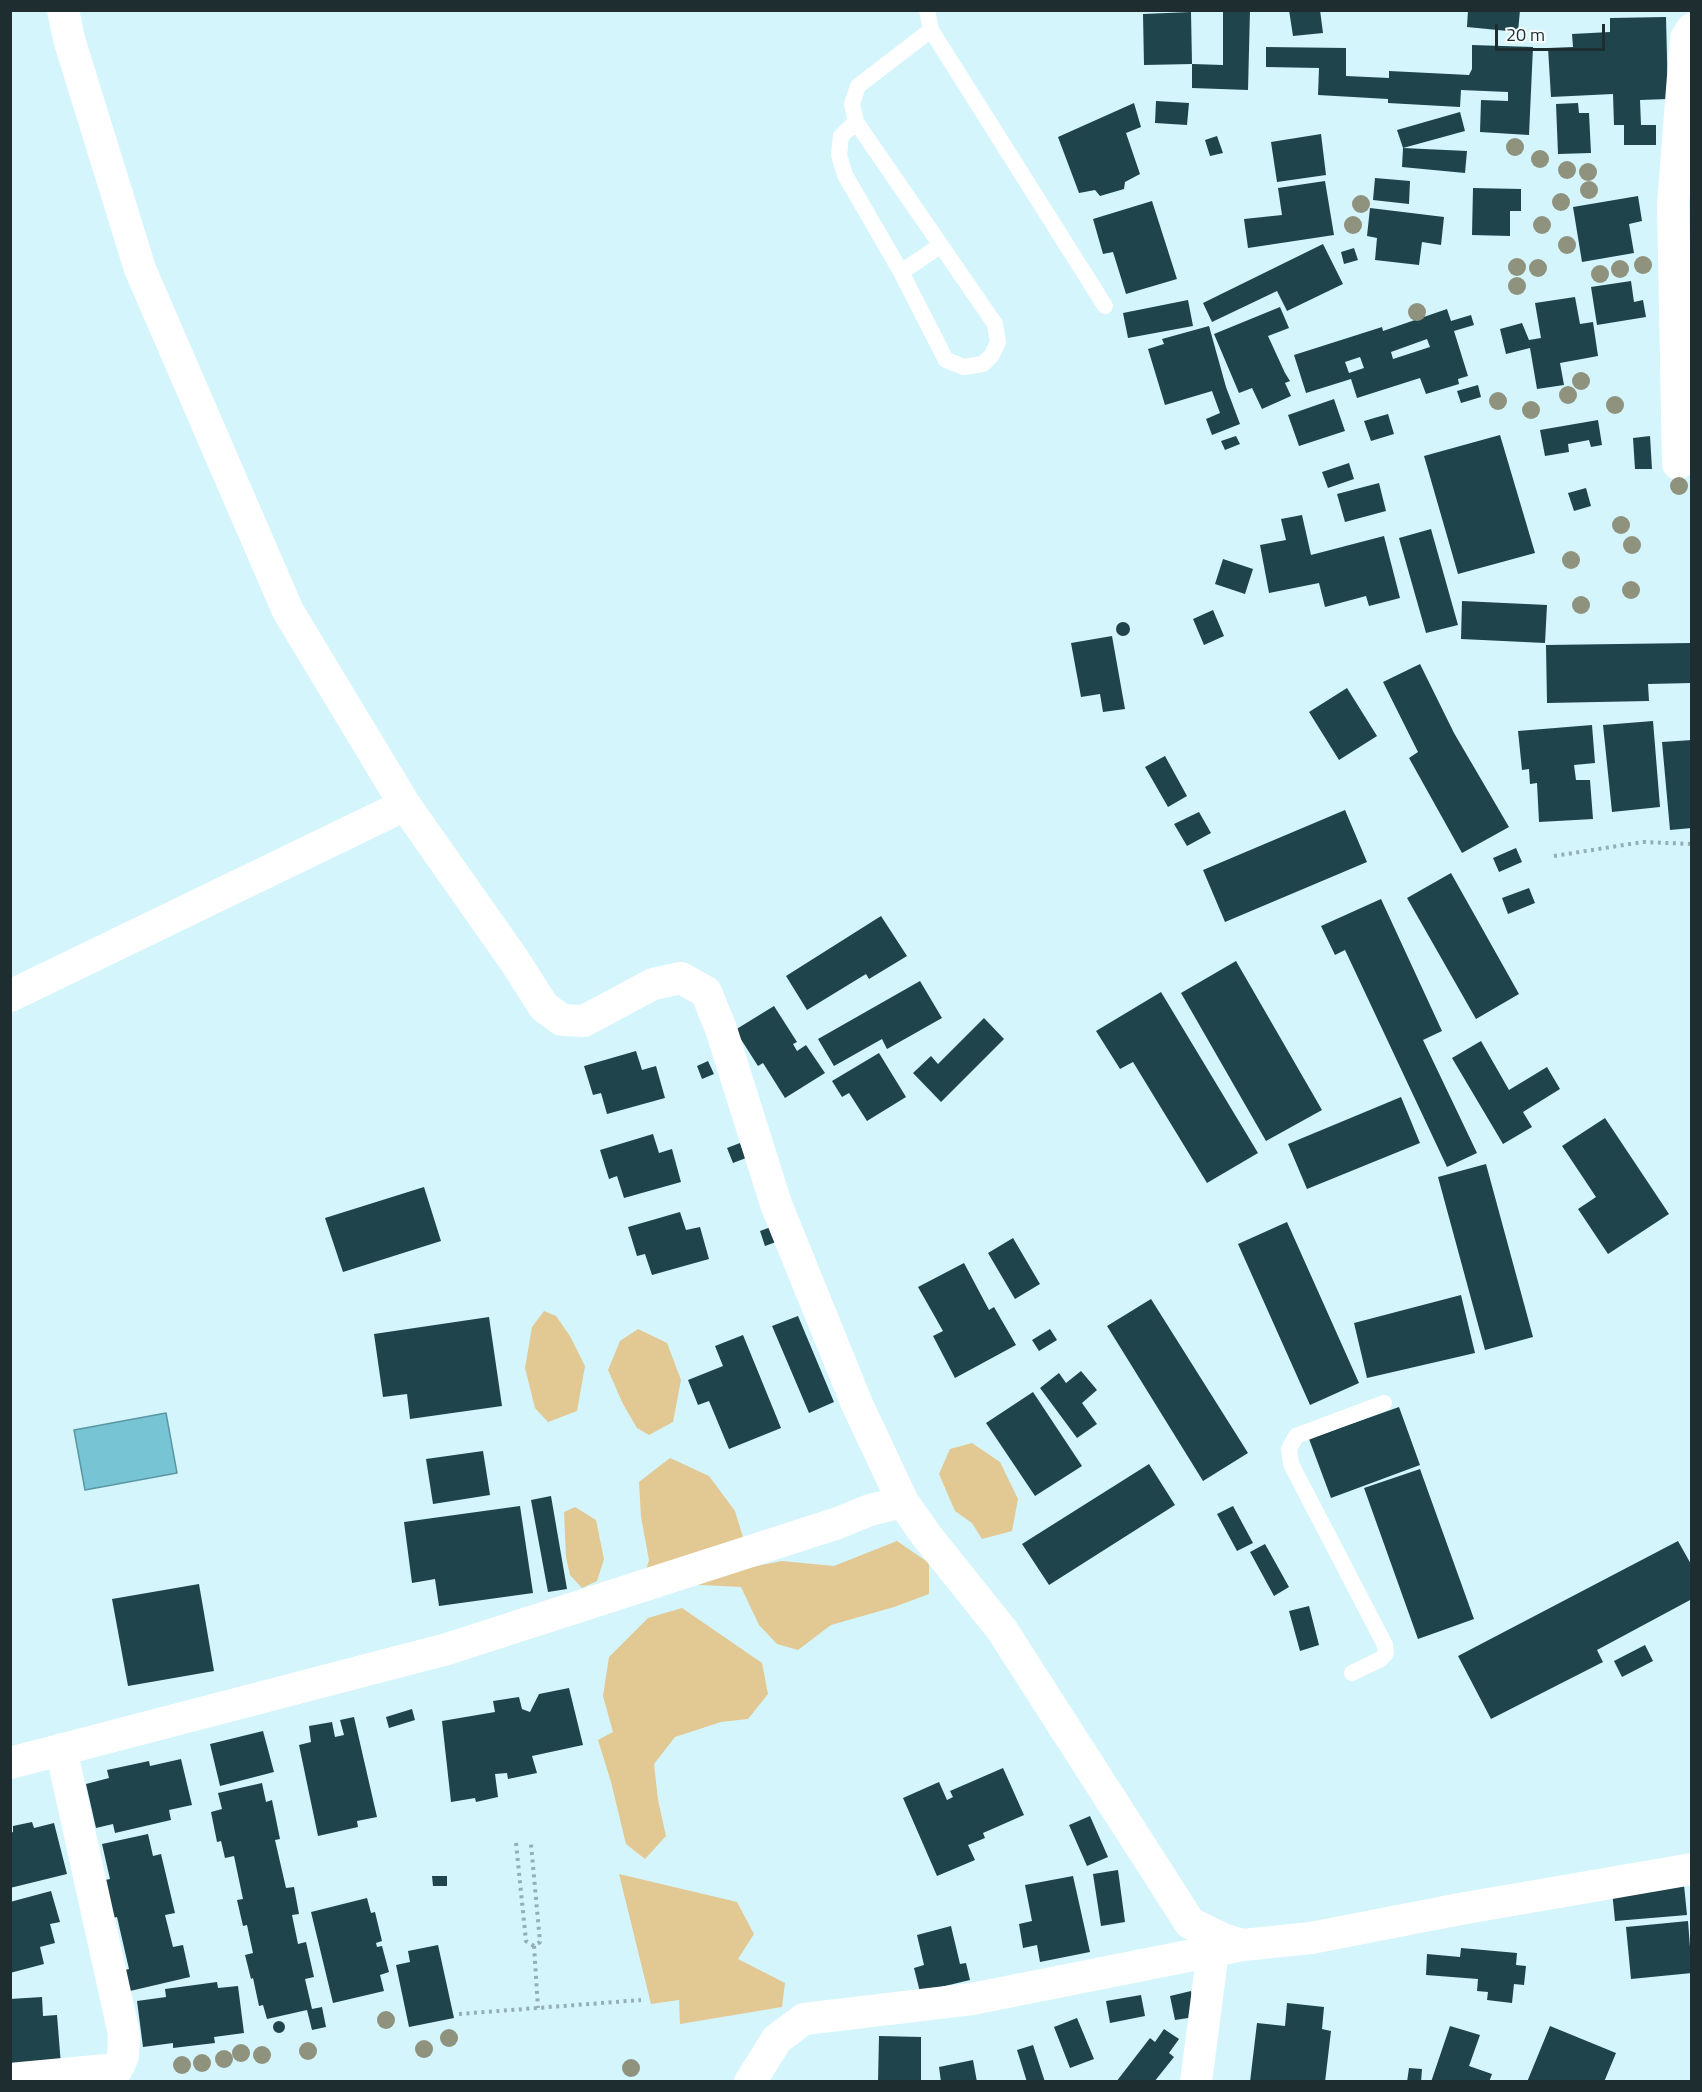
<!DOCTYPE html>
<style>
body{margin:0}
#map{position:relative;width:1702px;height:2092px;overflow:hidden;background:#d4f5fc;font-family:"Titillium Web",sans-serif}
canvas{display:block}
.frame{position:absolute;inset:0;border:12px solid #1d2d30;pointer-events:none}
.scale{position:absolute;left:1495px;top:24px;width:110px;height:27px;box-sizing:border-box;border:3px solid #1d2d30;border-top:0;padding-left:8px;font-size:18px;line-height:21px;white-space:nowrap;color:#1d2d30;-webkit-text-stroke:4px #f5fdff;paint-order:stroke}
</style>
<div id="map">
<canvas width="1702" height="2092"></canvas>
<div class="frame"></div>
<div class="scale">20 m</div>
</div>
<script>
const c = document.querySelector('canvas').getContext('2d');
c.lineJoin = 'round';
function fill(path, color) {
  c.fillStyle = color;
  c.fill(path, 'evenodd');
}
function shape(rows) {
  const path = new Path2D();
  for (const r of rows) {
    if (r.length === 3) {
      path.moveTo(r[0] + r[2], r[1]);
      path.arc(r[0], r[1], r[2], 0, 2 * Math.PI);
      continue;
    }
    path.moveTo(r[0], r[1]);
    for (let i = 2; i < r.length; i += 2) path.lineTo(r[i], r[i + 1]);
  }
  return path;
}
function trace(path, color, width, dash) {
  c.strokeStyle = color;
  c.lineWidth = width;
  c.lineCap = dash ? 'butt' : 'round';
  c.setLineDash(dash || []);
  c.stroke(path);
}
fill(shape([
 [544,1311,556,1316,570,1336,585,1366,577,1411,548,1422,535,1408,525,1368,532,1327],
 [638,1329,667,1343,681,1380,673,1422,649,1435,637,1428,623,1404,608,1370,620,1341],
 [972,1443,1000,1462,1018,1499,1012,1531,982,1539,972,1523,955,1511,939,1474,950,1449],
 [670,1458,709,1476,735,1511,752,1567,782,1561,834,1566,897,1541,929,1563,929,1594,894,1607,831,1625,798,1650,777,1644,759,1625,741,1587,683,1584,645,1574,649,1560,641,1517,639,1482],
 [575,1507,596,1520,604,1559,597,1581,582,1588,570,1575,566,1557,564,1512],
 [682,1608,762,1663,768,1694,748,1719,721,1722,675,1737,654,1764,658,1800,666,1836,645,1859,626,1844,611,1782,598,1740,613,1732,603,1696,609,1657,648,1618],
 [619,1874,737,1902,754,1934,738,1959,785,1983,782,2007,680,2024,679,2000,651,2004]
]), '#e2c893');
const water = shape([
 [166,1413,177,1473,85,1490,74,1430,166,1413]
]);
fill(water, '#76c4d4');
trace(water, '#5b97a3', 1.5);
fill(shape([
 [1223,10,1250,10,1248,90,1192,88,1192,64,1223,65],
 [1289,10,1320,10,1323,33,1293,36],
 [1468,10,1520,10,1518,32,1467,27],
 [1191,12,1192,64,1144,65,1143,14],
 [1666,17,1668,99,1640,100,1641,125,1656,125,1656,145,1624,145,1624,125,1614,125,1613,94,1551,97,1548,48,1573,47,1572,34,1610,32,1610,18],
 [1472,45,1533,47,1529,135,1480,132,1481,100,1508,101,1508,92,1461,90,1460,107,1388,103,1388,99,1318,95,1319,68,1266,67,1266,47,1346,48,1346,76,1389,78,1389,71,1469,75,1472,69],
 [1156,101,1189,103,1187,125,1155,123],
 [1134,103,1141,127,1126,133,1140,174,1125,182,1124,189,1100,196,1095,190,1079,193,1058,137],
 [1578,103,1579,113,1589,113,1591,153,1558,154,1556,104],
 [1460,112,1465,131,1403,148,1397,130],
 [1321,134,1326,175,1277,182,1271,142],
 [1217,136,1223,153,1210,156,1205,140],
 [1403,148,1467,151,1465,173,1402,167],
 [1375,178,1410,181,1409,204,1373,200],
 [1325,181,1334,235,1248,248,1244,219,1282,215,1278,188],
 [1473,188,1521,189,1521,211,1510,211,1510,236,1472,235],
 [1638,196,1642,221,1629,224,1634,253,1582,262,1573,207],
 [1152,201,1177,279,1126,294,1113,252,1103,254,1093,219],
 [1370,208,1444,217,1441,245,1422,242,1419,265,1375,260,1377,238,1367,236],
 [1323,244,1343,284,1287,311,1277,291,1212,322,1203,303],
 [1354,248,1358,260,1344,264,1341,252],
 [1631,281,1634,302,1643,300,1646,317,1597,325,1591,287],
 [1575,297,1580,324,1593,322,1598,356,1560,363,1564,385,1537,389,1530,348,1506,354,1500,329,1522,323,1529,340,1541,338,1535,303],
 [1188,300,1193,326,1128,338,1123,313],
 [1280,307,1289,328,1268,336,1285,373,1290,381,1285,383,1291,396,1262,409,1252,388,1239,393,1214,334],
 [1447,309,1451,321,1471,315,1474,325,1454,331,1468,376,1458,379,1459,384,1426,394,1420,378,1357,398,1351,379,1306,393,1294,355,1382,327,1383,331],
 [1427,339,1430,347,1393,359,1391,352],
 [1360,357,1364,368,1349,373,1345,362],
 [1209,326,1226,387,1240,424,1212,435,1206,419,1220,413,1212,391,1165,405,1148,349,1164,344,1162,339],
 [1478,385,1481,397,1461,403,1457,391],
 [1334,399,1345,431,1299,446,1288,415],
 [1388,414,1394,434,1371,441,1364,421],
 [1598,420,1602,445,1591,447,1589,440,1568,444,1569,452,1545,456,1540,430],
 [1500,435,1535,553,1458,574,1424,456],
 [1236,436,1240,444,1225,450,1221,441],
 [1650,436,1652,469,1635,469,1633,438],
 [1349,463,1354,479,1328,488,1322,472],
 [1379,483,1386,511,1345,522,1337,494],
 [1586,488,1591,506,1574,511,1568,493],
 [1302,515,1311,555,1384,536,1400,598,1369,606,1366,596,1325,607,1319,583,1269,593,1260,545,1286,540,1281,519],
 [1431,529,1458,625,1426,633,1399,538],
 [1223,559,1253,569,1245,594,1215,584],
 [1462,601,1547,605,1545,643,1461,639],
 [1213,610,1224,636,1204,645,1193,619],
 [1123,629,7],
 [1112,636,1125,709,1103,712,1100,694,1081,697,1071,643],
 [1692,643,1692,683,1648,684,1649,701,1547,703,1546,645],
 [1420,664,1454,733,1509,827,1462,853,1409,758,1418,752,1383,682],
 [1347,688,1377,736,1339,760,1309,712],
 [1653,721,1660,807,1612,812,1603,725],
 [1592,725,1595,763,1574,765,1576,780,1590,780,1593,819,1539,822,1537,783,1530,784,1529,769,1522,770,1518,731],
 [1692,740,1692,828,1670,830,1662,742],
 [1165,756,1187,796,1168,807,1145,767],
 [1345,810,1367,862,1225,922,1203,870],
 [1199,812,1211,833,1187,846,1174,824],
 [1516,848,1522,862,1499,872,1493,858],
 [1451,873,1519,994,1476,1019,1407,898],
 [1529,888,1535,903,1508,914,1502,898],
 [1381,899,1442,1031,1423,1040,1477,1153,1447,1167,1345,950,1335,955,1321,926],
 [881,916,907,956,869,979,866,974,807,1010,786,976],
 [1236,961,1322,1110,1266,1141,1181,993],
 [920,981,942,1018,887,1049,882,1039,834,1066,818,1039],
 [1161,992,1258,1153,1207,1183,1133,1062,1120,1069,1096,1031],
 [774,1006,797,1042,793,1044,797,1051,806,1045,825,1073,785,1098,763,1063,758,1066,735,1030],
 [984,1018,1004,1039,941,1102,913,1073,931,1056,938,1064],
 [1481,1041,1509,1090,1547,1067,1560,1089,1523,1112,1532,1127,1503,1144,1452,1058],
 [636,1051,642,1070,656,1066,665,1098,607,1114,601,1093,593,1095,584,1066],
 [879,1053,906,1097,867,1121,849,1093,842,1097,832,1081],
 [708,1061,714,1074,702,1079,697,1066],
 [1401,1097,1420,1143,1307,1189,1288,1144],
 [1605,1118,1669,1214,1608,1254,1578,1209,1596,1197,1562,1146],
 [653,1134,659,1153,672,1149,681,1182,624,1198,617,1176,609,1179,600,1150],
 [740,1143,746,1158,733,1163,727,1148],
 [1486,1164,1533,1337,1485,1350,1438,1177],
 [424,1187,441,1241,343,1272,325,1218],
 [680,1212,686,1230,700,1227,709,1259,652,1275,645,1254,637,1256,628,1227],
 [1287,1222,1359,1383,1310,1405,1238,1244],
 [771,1227,776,1242,765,1246,760,1231],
 [1013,1238,1040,1284,1015,1299,988,1253],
 [964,1263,989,1310,994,1307,1016,1345,955,1378,933,1336,943,1331,918,1287],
 [1461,1295,1475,1353,1367,1378,1354,1323],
 [1151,1299,1248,1453,1203,1481,1107,1326],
 [798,1316,834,1402,809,1413,772,1326],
 [489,1317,502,1406,410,1419,407,1394,383,1397,374,1334],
 [1050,1329,1057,1340,1039,1351,1032,1340],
 [743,1335,781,1428,729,1449,709,1401,698,1405,688,1380,723,1366,715,1346],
 [1081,1371,1097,1390,1082,1403,1097,1424,1077,1438,1040,1388,1059,1373,1066,1383],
 [1033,1392,1082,1466,1035,1496,986,1423],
 [1399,1407,1420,1465,1331,1498,1309,1439],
 [483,1451,490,1495,433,1504,426,1459],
 [1149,1464,1175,1505,1049,1585,1022,1544],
 [1420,1469,1474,1619,1418,1639,1364,1488],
 [551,1496,567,1589,548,1592,531,1500],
 [520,1506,533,1593,439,1606,435,1579,412,1583,404,1522],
 [1233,1506,1253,1543,1237,1551,1217,1514],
 [1678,1541,1692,1566,1692,1599,1597,1650,1603,1662,1491,1719,1458,1656],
 [1265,1544,1289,1587,1274,1596,1250,1552],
 [199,1584,214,1671,128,1686,112,1599],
 [1309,1606,1319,1645,1300,1651,1289,1611],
 [1645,1645,1653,1661,1622,1677,1614,1661],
 [569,1688,583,1745,532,1756,537,1773,508,1779,507,1773,495,1774,498,1797,476,1802,475,1798,451,1802,442,1721,495,1712,493,1701,519,1697,522,1709,530,1712,539,1694],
 [412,1709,415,1720,389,1728,386,1717],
 [354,1717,377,1817,357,1821,358,1827,318,1836,299,1745,311,1742,309,1726,332,1722,335,1737,344,1735,340,1720],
 [263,1731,274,1772,220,1786,210,1744],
 [181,1759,192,1805,169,1810,171,1820,115,1833,113,1824,96,1828,86,1784,109,1778,107,1770,149,1761,150,1766],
 [1003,1768,1024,1815,983,1833,985,1838,968,1845,975,1860,937,1876,903,1798,939,1782,947,1800,953,1797,950,1791],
 [262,1783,266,1802,272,1800,280,1839,275,1840,286,1888,294,1887,299,1914,292,1915,298,1944,306,1942,314,1977,305,1979,312,2009,322,2007,326,2027,312,2030,307,2010,267,2019,263,2005,259,2006,253,1978,251,1979,245,1955,253,1953,247,1925,243,1926,237,1900,243,1899,234,1856,225,1858,221,1841,217,1842,211,1812,222,1809,218,1793],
 [1090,1816,1108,1857,1087,1866,1069,1825],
 [32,1822,34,1828,54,1823,67,1874,10,1888,10,1833,13,1832,13,1826],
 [148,1834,153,1856,161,1854,175,1913,165,1915,173,1947,183,1945,190,1977,130,1991,125,1970,129,1969,117,1917,113,1918,105,1880,110,1879,102,1844],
 [1118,1870,1125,1922,1101,1926,1093,1874],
 [432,1876,447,1876,447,1886,433,1886],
 [1073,1876,1090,1952,1040,1962,1037,1945,1023,1948,1019,1924,1032,1921,1025,1885],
 [1684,1885,1687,1915,1615,1921,1612,1891],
 [51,1891,60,1922,50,1924,55,1943,40,1947,44,1964,10,1973,10,1902],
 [367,1898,371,1913,375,1912,382,1941,376,1943,377,1947,382,1946,389,1972,380,1975,384,1991,333,2003,311,1912],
 [1688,1921,1692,1973,1631,1979,1626,1927],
 [951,1926,960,1964,966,1963,970,1980,920,1992,914,1968,924,1965,917,1935],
 [438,1945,454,2018,409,2027,396,1965,410,1962,408,1951],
 [1461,1948,1517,1953,1516,1965,1526,1966,1524,1985,1514,1984,1512,2003,1487,2000,1488,1992,1477,1991,1478,1979,1426,1975,1427,1954,1460,1957],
 [217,1982,218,1988,238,1986,244,2033,214,2037,215,2043,173,2048,173,2043,143,2047,137,2001,166,1997,165,1989],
 [1191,1991,1195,2017,1175,2020,1170,1996],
 [1141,1995,1145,2016,1110,2023,1106,2001],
 [42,1997,43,2016,57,2015,61,2065,10,2069,10,1999],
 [1287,2003,1324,2007,1322,2029,1331,2031,1325,2082,1250,2082,1257,2023,1285,2026],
 [1077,2018,1094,2059,1070,2068,1054,2027],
 [279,2027,6],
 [1450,2026,1480,2035,1469,2066,1492,2074,1489,2082,1431,2082],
 [1550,2026,1616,2053,1604,2082,1527,2082],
 [1164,2029,1179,2039,1169,2053,1174,2057,1154,2082,1116,2082,1150,2038,1155,2042],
 [879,2036,921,2037,921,2082,878,2082],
 [1033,2045,1045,2082,1027,2082,1017,2050],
 [973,2060,977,2082,941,2082,939,2067],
 [1409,2068,1422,2069,1421,2082,1407,2082]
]), '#1f444c');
trace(shape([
 [1554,856,1643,842,1692,844],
 [516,1843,526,1941,534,1946,540,1942,531,1844],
 [534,1946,538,2008],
 [459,2014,641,2000]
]), '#94afb4', 4, [3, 4.5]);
trace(shape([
 [927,10,931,30,1105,306],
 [856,122,841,136,839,155,845,175,901,272,940,246],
 [901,272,946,360,964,367,983,364,992,355,998,342,995,324,856,122,852,104,858,86,931,30],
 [1352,1673,1381,1659,1386,1653,1385,1645,1291,1464,1289,1449,1296,1436,1384,1403]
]), '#fff', 16);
trace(shape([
 [63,10,69,39,140,269,288,611,405,805,514,960,544,1007,562,1020,584,1021,653,984,681,978,706,992,721,1029,776,1204,857,1404,903,1502],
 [1678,464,1673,204,1686,38,1692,29],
 [10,996,405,805],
 [10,1763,447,1649,838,1523,870,1510,903,1502,926,1535,1002,1630,1190,1923,1223,1939,1243,1945,1311,1938,1460,1909,1692,1869],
 [10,2079,117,2069,123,2056,124,2034,61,1749],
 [750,2082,777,2039,804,2019,972,1999,1243,1945],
 [1196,2082,1213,1951]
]), '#fff', 32);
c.fillStyle = '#8f937e';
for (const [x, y] of [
 [1515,147],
 [1540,159],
 [1567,170],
 [1588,172],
 [1589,190],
 [1561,202],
 [1361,204],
 [1353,225],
 [1542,225],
 [1567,245],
 [1643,265],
 [1517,267],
 [1538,268],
 [1620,269],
 [1600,274],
 [1517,286],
 [1417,312],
 [1581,381],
 [1568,395],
 [1498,401],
 [1615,405],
 [1531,410],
 [1679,486],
 [1621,525],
 [1632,545],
 [1571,560],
 [1631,590],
 [1581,605],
 [386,2020],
 [449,2038],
 [424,2049],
 [308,2051],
 [241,2053],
 [262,2055],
 [224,2059],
 [202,2063],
 [182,2065],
 [631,2068]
]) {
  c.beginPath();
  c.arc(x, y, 9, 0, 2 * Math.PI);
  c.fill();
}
</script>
